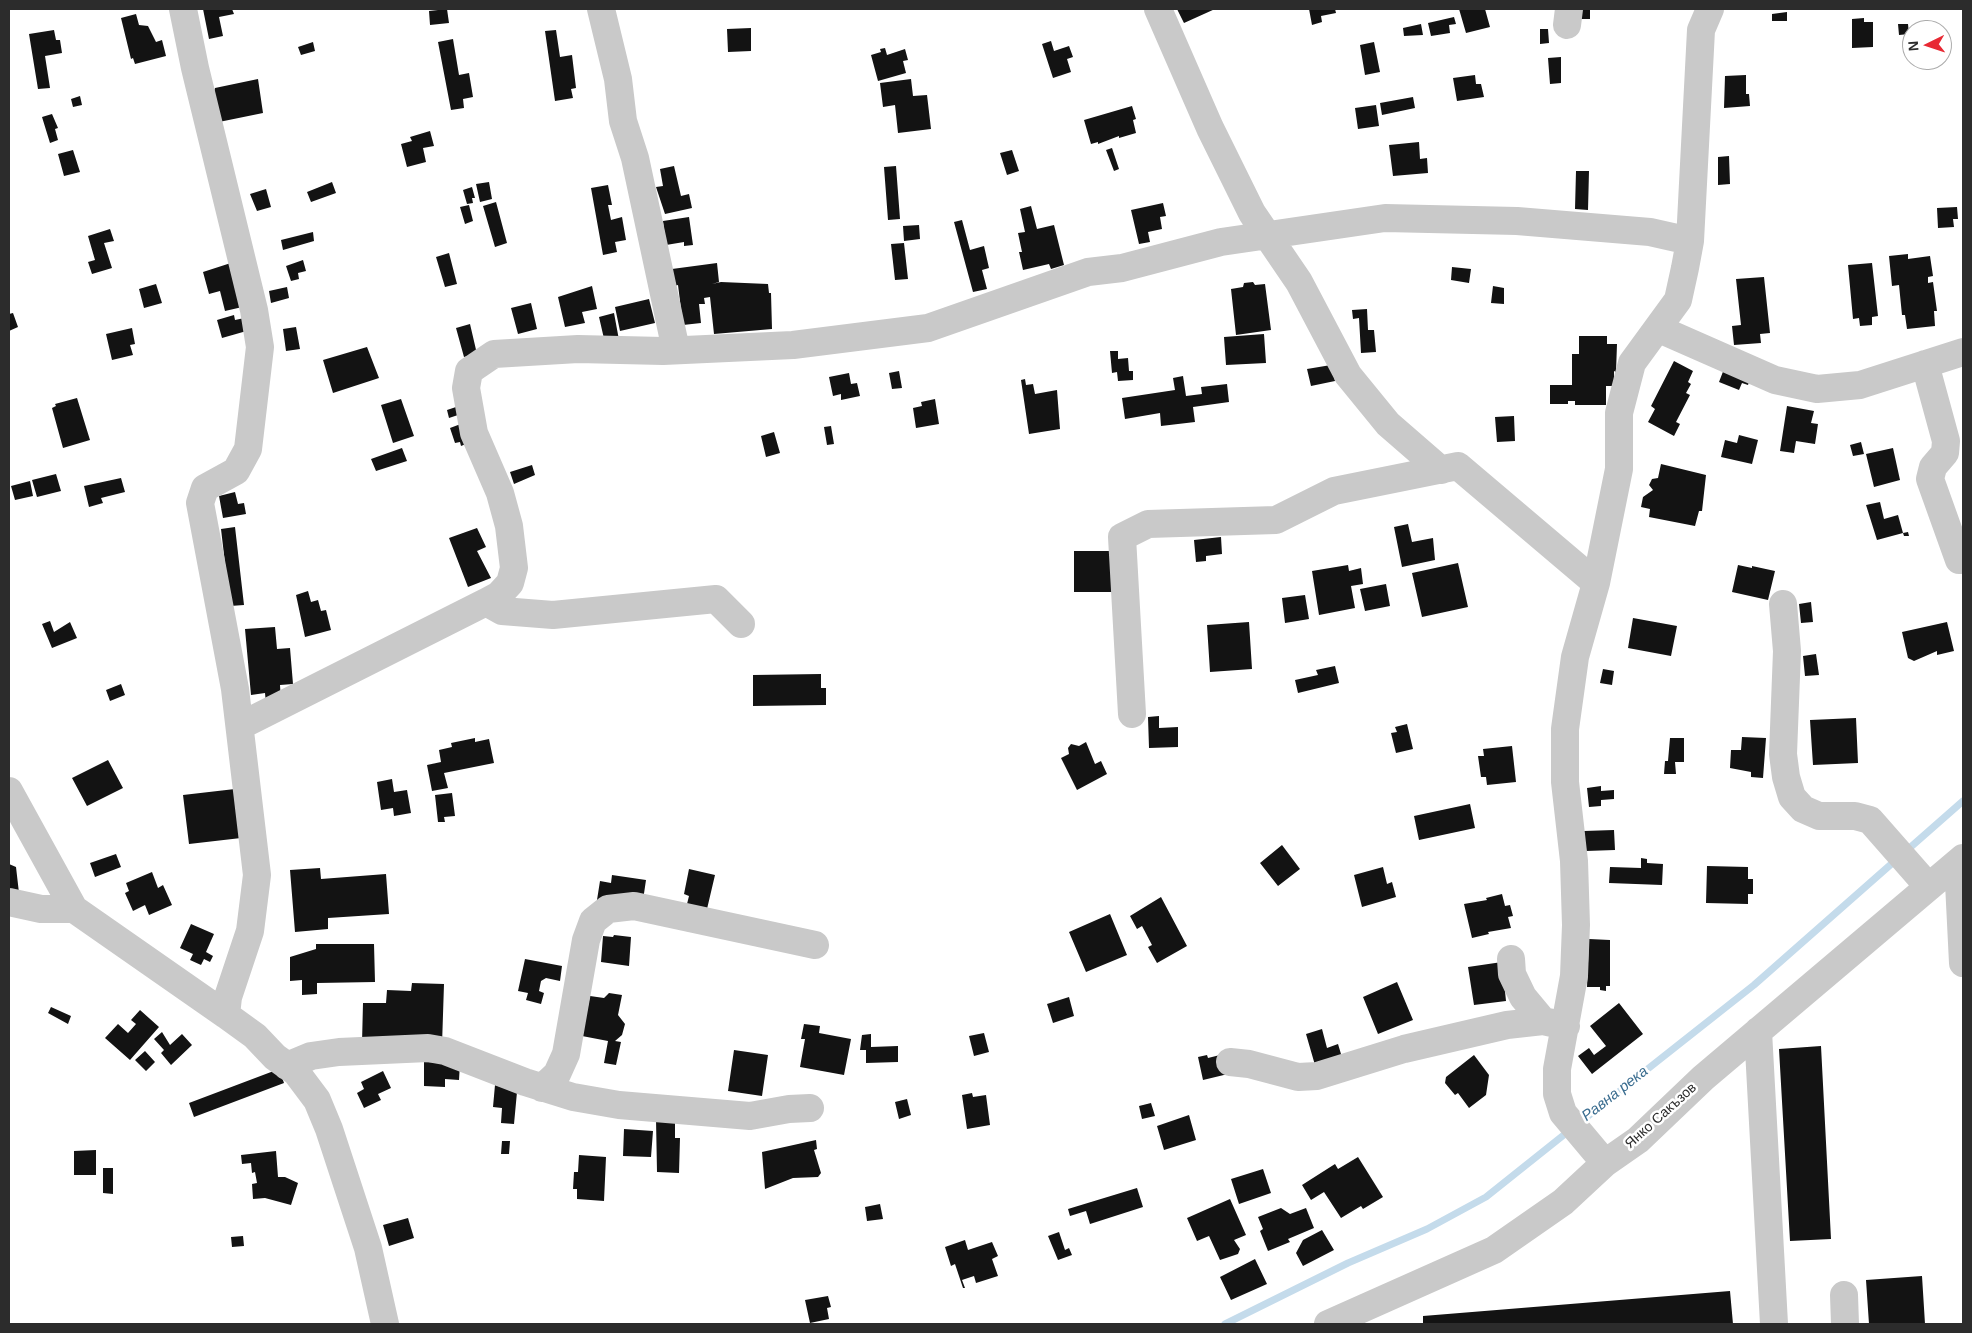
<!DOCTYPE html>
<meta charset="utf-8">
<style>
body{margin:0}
#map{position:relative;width:1972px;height:1333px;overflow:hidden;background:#fff;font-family:Arial,sans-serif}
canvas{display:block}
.frame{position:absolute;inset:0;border:10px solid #2c2c2c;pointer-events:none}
.north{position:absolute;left:1902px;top:20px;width:50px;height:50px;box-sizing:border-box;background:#fff;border:1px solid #ababab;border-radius:50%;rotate:266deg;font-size:14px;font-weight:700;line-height:20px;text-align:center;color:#2c2c2c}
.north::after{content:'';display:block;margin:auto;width:18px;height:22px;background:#e82933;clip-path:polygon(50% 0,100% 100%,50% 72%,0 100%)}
</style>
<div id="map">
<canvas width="1972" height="1333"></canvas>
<div class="frame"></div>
<div class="north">N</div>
</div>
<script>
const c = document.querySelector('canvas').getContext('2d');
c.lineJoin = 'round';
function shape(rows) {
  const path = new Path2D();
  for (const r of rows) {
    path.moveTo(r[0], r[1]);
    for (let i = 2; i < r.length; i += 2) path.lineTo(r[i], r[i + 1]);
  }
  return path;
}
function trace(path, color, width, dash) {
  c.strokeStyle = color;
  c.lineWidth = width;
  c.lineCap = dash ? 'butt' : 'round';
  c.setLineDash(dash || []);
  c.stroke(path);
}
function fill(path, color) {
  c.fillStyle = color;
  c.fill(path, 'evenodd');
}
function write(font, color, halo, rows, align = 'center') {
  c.font = font + ' Arial,sans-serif';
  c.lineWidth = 5;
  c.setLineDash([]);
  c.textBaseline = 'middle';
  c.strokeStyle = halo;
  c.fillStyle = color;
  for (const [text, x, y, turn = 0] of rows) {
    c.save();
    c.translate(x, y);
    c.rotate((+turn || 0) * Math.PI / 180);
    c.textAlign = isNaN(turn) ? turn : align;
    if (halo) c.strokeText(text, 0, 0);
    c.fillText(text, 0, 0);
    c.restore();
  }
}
trace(shape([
 [1905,852,1963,801],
 [1578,1124,1754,985,1897,859],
 [1225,1324,1348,1263,1427,1229,1486,1197,1570,1130]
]), '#c4dbeb', 7);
fill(shape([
 [203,9,232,9,234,14,219,17,223,36,209,39],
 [447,9,449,23,430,25,429,11],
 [1177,9,1215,9,1184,23],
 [1309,9,1335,9,1336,13,1321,16,1322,22,1312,25],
 [1459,9,1485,9,1490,27,1466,33],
 [1578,9,1590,9,1590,19,1578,19],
 [1787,12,1787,21,1772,21,1772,14],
 [136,14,139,25,148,26,156,42,162,40,166,56,135,64,133,58,131,59,121,18],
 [1454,17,1456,24,1449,25,1450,33,1431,36,1428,23],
 [1864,18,1864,22,1873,22,1873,47,1852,48,1852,19],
 [1421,24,1423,35,1404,36,1403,28],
 [1898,24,1908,24,1909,34,1899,35],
 [751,28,751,51,728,52,727,29],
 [1540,29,1548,29,1549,43,1540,44],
 [54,30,56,40,60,40,62,53,45,56,50,88,38,89,29,34],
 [556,30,560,57,572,55,576,88,571,89,573,98,555,101,545,31],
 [453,39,459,75,469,73,473,97,463,99,464,108,451,110,438,42],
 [1051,41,1054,51,1069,46,1073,57,1067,59,1071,72,1053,78,1042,44],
 [313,42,315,51,301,55,298,47],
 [1374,42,1380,72,1365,75,1360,45],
 [885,48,887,55,905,49,908,60,903,61,906,73,878,81,871,55,881,52,880,49],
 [1561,57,1561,83,1550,84,1548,58],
 [1475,75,1476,84,1481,84,1484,97,1457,101,1453,78],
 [1746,75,1746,94,1749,94,1750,106,1724,108,1725,76],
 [258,79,263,113,219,122,213,95,215,88],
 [911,79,913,96,927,95,931,129,898,133,895,105,883,107,880,83],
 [80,96,82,105,73,107,71,99],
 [1413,97,1415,108,1382,115,1380,103],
 [1376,105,1379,126,1358,129,1355,108],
 [1132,106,1136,119,1133,120,1136,133,1119,138,1119,136,1098,144,1098,142,1091,144,1084,120],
 [52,114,58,128,55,129,58,140,50,143,42,117],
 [430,131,434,146,423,148,426,162,407,167,401,144,412,141,410,137],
 [1419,142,1420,159,1427,158,1428,173,1393,176,1389,145],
 [1112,148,1119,169,1114,171,1106,150],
 [73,150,80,172,64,176,58,154],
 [1012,150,1019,171,1007,175,1000,153],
 [1729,156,1730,184,1718,185,1718,157],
 [674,166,681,196,689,194,692,208,665,214,656,187,663,186,660,169],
 [896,166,900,219,888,220,884,167],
 [1576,171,1589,171,1588,210,1575,209],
 [332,182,336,193,311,202,307,192],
 [489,182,492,199,480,202,476,184],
 [608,185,612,205,608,205,611,220,622,217,626,240,615,242,617,252,603,255,591,188],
 [472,187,475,198,472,198,473,203,467,204,463,190],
 [266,189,271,207,257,211,250,194],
 [496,202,507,243,495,247,483,206],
 [1163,203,1166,216,1160,217,1162,229,1148,232,1150,242,1139,244,1131,210],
 [469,205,473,221,465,224,460,207],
 [1031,206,1037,229,1054,225,1064,265,1051,269,1049,264,1023,270,1019,252,1022,252,1018,233,1025,232,1020,209],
 [1957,207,1958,219,1953,219,1954,227,1938,228,1937,208],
 [689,217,693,245,684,246,684,242,666,245,663,221],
 [962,220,970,250,984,246,989,268,982,270,987,289,973,292,954,222],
 [919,225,920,239,904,241,903,226],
 [110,229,114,241,104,243,112,268,92,274,88,262,95,260,88,236],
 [313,232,314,241,283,250,281,240],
 [904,243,908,279,895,280,891,244],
 [449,253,457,284,445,287,436,257],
 [1908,254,1908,259,1930,256,1933,276,1928,277,1928,283,1933,282,1937,311,1934,311,1935,326,1907,329,1905,315,1902,315,1899,285,1892,286,1889,256],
 [303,260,306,271,298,273,299,279,291,281,286,266],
 [237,261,251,305,225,311,220,291,209,294,203,272],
 [717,263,719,282,712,284,721,282,768,284,769,293,771,293,772,329,714,334,710,297,704,298,705,304,699,304,701,323,683,325,678,285,674,286,672,269],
 [1872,263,1878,316,1872,317,1872,325,1860,326,1859,318,1853,319,1848,265],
 [1452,267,1471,269,1469,283,1451,280],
 [1764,277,1770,333,1760,334,1761,343,1734,345,1732,326,1741,325,1736,279],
 [1253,282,1255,285,1265,284,1271,330,1236,335,1231,289,1243,287,1244,283],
 [156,284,162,303,144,308,139,289],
 [592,286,597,309,582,312,585,323,565,327,558,297],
 [1493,286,1504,288,1504,304,1491,303],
 [287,287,289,298,271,303,269,291],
 [649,299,655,323,620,331,615,307],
 [531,303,537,329,518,334,511,308],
 [1367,309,1368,330,1374,330,1376,352,1361,353,1359,318,1353,319,1352,310],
 [13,313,18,327,9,331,9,314],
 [614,313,619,340,605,343,599,317],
 [234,315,235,320,254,316,257,328,222,338,217,320],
 [470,324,477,354,464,357,456,328],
 [296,327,300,349,286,351,283,329],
 [132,328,135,344,130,345,133,355,112,360,106,334],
 [1264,334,1266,363,1226,365,1224,337],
 [1579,336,1607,336,1607,344,1617,344,1616,372,1614,371,1614,386,1606,386,1606,405,1575,405,1575,401,1568,401,1568,404,1550,404,1550,385,1572,385,1572,354,1579,354],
 [367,347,379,378,333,393,323,360],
 [1110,351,1118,351,1118,359,1128,358,1129,371,1133,371,1133,380,1118,381,1117,372,1112,373],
 [1674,361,1693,371,1688,382,1691,384,1686,393,1690,395,1676,422,1680,424,1674,436,1648,422,1655,409,1651,406],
 [1331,365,1335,381,1311,386,1307,369],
 [1724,369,1750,379,1748,385,1742,383,1739,390,1719,382],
 [899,371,902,388,892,389,889,373],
 [849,373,851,384,857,383,860,396,841,400,841,394,833,396,829,377],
 [1183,376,1186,396,1202,394,1201,387,1227,384,1229,402,1193,407,1195,422,1161,426,1160,413,1125,419,1122,398,1175,390,1173,378],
 [1025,379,1026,385,1033,384,1035,394,1057,390,1060,429,1029,434,1021,380],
 [77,398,90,440,63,448,52,408,56,406,55,404],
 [401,399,414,436,393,443,381,405],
 [935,399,939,424,916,428,913,408,922,406,921,402],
 [465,404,467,412,449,418,447,410],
 [1787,406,1814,411,1811,423,1818,424,1815,444,1796,441,1794,453,1780,451],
 [1514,416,1515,441,1497,442,1495,417],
 [466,422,466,444,461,446,460,442,455,443,450,428],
 [831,426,834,444,827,445,824,427],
 [774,432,780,453,766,457,761,436],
 [1739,435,1758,440,1752,464,1721,457,1725,440,1737,443],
 [1861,442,1864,454,1853,456,1850,445],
 [402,448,407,461,376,471,371,459],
 [1893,448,1900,480,1874,487,1866,454],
 [1661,464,1706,475,1702,511,1699,511,1695,526,1649,517,1650,509,1641,507,1643,497,1653,490,1649,485,1652,479,1658,478],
 [532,465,535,475,514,484,510,472],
 [56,474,61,491,37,497,32,480],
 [121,478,125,492,101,498,103,503,89,507,84,486],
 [30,481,33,496,15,500,11,486],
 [235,492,238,504,244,503,246,514,223,518,219,496],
 [1880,502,1884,519,1898,515,1903,533,1908,532,1909,536,1904,536,1903,533,1877,540,1866,505],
 [1408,524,1412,542,1433,538,1435,560,1402,567,1394,527],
 [235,527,244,605,230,606,221,529],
 [477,528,486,547,477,551,491,578,468,587,449,538],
 [1221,537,1222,554,1206,556,1206,561,1196,562,1194,540],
 [1074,551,1116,551,1116,592,1074,592],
 [1458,563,1468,607,1422,617,1412,573],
 [1348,565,1349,571,1361,568,1363,584,1351,586,1355,608,1319,615,1312,571],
 [1738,565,1752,568,1752,566,1775,571,1768,600,1732,592],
 [1386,584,1390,606,1365,611,1360,589],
 [308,591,311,602,318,600,321,611,326,610,331,630,305,637,296,595],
 [1305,595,1309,619,1285,623,1282,598],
 [1811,602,1813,622,1801,623,1799,604],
 [1633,618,1677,626,1671,656,1628,648],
 [50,621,54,632,70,622,77,638,52,648,42,624],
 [1249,622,1252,669,1210,672,1207,625],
 [1947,622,1954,651,1937,655,1937,651,1914,661,1908,658,1902,632],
 [275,627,277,649,290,648,293,684,280,685,281,702,266,704,265,693,251,695,245,629],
 [1816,654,1819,675,1805,676,1803,656],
 [1335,666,1339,683,1298,693,1295,680,1318,675,1316,670],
 [1603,669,1614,671,1612,685,1600,683],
 [821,674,821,688,826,688,826,705,753,706,753,675],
 [121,684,125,695,110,701,106,690],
 [1159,716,1159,728,1178,727,1178,747,1149,748,1148,717],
 [1856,718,1858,763,1813,765,1810,720],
 [1407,724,1413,749,1396,753,1391,733,1397,732,1395,727],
 [1742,737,1766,738,1763,778,1751,777,1751,772,1730,768,1731,750,1741,750],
 [475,738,475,742,489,739,494,763,444,773,448,788,432,791,427,765,441,762,439,750,452,747,451,743],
 [1670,738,1684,738,1684,762,1675,762,1676,774,1664,774,1665,761,1668,761],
 [1086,742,1095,764,1101,761,1107,774,1077,790,1061,758,1069,754,1068,748,1071,744,1079,746],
 [1512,746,1516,782,1487,785,1486,777,1481,777,1478,756,1484,756,1483,749],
 [108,760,123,788,87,806,72,778],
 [392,779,394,792,407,790,411,813,394,816,393,808,381,810,377,782],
 [1601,786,1601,791,1614,790,1614,799,1601,800,1601,806,1589,807,1587,788],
 [235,789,241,838,189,844,183,795],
 [452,793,455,816,444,817,445,822,438,822,435,795],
 [1470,804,1475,828,1419,840,1414,816],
 [1614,830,1615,850,1586,851,1584,831],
 [1282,845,1300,869,1278,886,1260,863],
 [116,854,121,867,95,877,90,863],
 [1641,858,1647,859,1647,863,1663,864,1662,885,1609,883,1610,867,1641,868],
 [9,864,16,867,19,893,9,891],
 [1707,866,1748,867,1748,879,1753,879,1753,894,1748,894,1748,904,1706,903],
 [1383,867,1387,884,1392,882,1396,897,1362,907,1354,875],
 [320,868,321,879,386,874,389,914,328,918,328,929,295,932,290,870],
 [689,869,715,875,707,909,687,904,689,896,684,894],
 [152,872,158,888,163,885,172,905,149,915,145,905,133,911,125,893,129,891,126,883],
 [612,875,646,880,642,907,597,900,600,881,611,883],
 [1502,894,1505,906,1510,905,1513,916,1508,917,1511,928,1488,932,1489,934,1472,938,1464,904,1487,900,1486,898],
 [1161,897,1187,946,1157,963,1148,947,1152,945,1142,926,1137,929,1130,916],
 [1110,914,1127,955,1086,972,1069,932],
 [191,924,214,934,206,952,213,956,210,962,204,959,201,965,190,960,193,954,180,948],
 [614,935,631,937,629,966,601,962,603,936,613,937],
 [1589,939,1610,940,1610,986,1606,986,1606,991,1600,990,1600,987,1587,987],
 [316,944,374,944,375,982,317,983,317,994,302,995,302,980,290,981,290,957,316,949],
 [525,959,562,966,560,981,546,978,541,981,539,991,544,993,541,1004,526,1000,528,993,518,991],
 [1502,962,1506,1001,1474,1005,1468,967],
 [1397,982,1413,1020,1378,1034,1363,997],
 [412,983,444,984,442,1045,362,1043,363,1003,386,1003,387,990,411,991],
 [609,993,622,995,618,1015,625,1024,622,1035,615,1041,621,1042,616,1065,604,1063,608,1041,582,1036,590,996,604,998],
 [1069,997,1074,1016,1053,1023,1047,1004],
 [1619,1003,1643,1034,1592,1074,1578,1056,1589,1048,1594,1055,1606,1046,1590,1026],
 [51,1007,71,1016,68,1024,48,1013],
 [140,1010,159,1027,130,1060,105,1038,118,1024,128,1033,136,1024,131,1020],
 [804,1024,820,1026,819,1033,851,1039,844,1075,800,1067,805,1039,801,1039],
 [1322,1029,1327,1048,1338,1044,1344,1064,1317,1072,1306,1034],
 [162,1032,170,1045,182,1034,192,1045,171,1065,161,1053,164,1050,154,1039],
 [984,1033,989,1052,974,1056,969,1036],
 [871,1034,871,1047,898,1046,898,1062,866,1063,866,1050,860,1050,862,1035],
 [1821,1046,1831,1239,1790,1241,1779,1049],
 [734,1050,768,1055,762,1096,728,1091],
 [145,1051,155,1062,146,1071,135,1060],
 [1224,1054,1228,1074,1203,1080,1198,1057,1207,1055,1208,1058],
 [1474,1055,1489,1075,1486,1095,1469,1108,1458,1093,1455,1095,1445,1083,1446,1077],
 [424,1062,460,1063,459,1080,445,1079,445,1087,424,1086],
 [279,1069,284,1083,194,1117,189,1103],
 [383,1071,391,1088,378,1094,381,1100,364,1108,357,1093,364,1089,361,1082],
 [495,1085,517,1092,514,1124,501,1123,502,1108,493,1107],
 [972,1093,973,1097,986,1095,990,1125,967,1129,962,1095],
 [907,1099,911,1115,899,1119,895,1102],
 [1151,1103,1155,1116,1142,1119,1139,1106],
 [1189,1115,1196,1140,1164,1150,1157,1126],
 [656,1119,675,1121,675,1138,680,1138,679,1173,657,1172],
 [624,1129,653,1131,651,1157,623,1156],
 [816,1140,817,1149,814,1150,821,1173,818,1177,793,1178,765,1189,762,1152],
 [502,1141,510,1141,509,1154,501,1154],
 [96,1150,96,1175,74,1175,74,1151],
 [276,1151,278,1177,285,1177,298,1183,291,1205,265,1198,253,1199,252,1184,257,1183,255,1172,252,1173,251,1163,242,1164,241,1155],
 [579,1155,606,1157,604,1201,577,1199,577,1189,573,1189,574,1172,578,1172],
 [1358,1157,1383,1197,1363,1209,1361,1206,1341,1218,1324,1192,1311,1200,1302,1185,1335,1164,1338,1169],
 [103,1168,113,1168,113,1194,103,1193],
 [1263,1169,1271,1193,1239,1204,1231,1179],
 [1137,1188,1143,1207,1090,1224,1086,1211,1070,1216,1068,1209],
 [1230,1199,1246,1235,1234,1240,1240,1249,1238,1254,1220,1260,1209,1236,1197,1241,1187,1218],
 [880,1204,883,1219,867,1221,865,1207],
 [1281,1208,1290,1214,1306,1208,1314,1228,1288,1239,1290,1242,1268,1251,1260,1231,1263,1229,1258,1217],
 [408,1218,414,1238,389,1246,383,1225],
 [1322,1230,1334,1250,1303,1266,1296,1253,1303,1240],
 [1059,1232,1065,1250,1069,1248,1072,1255,1058,1260,1048,1236],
 [243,1236,244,1246,232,1247,231,1237],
 [965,1240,968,1250,992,1242,998,1256,992,1259,998,1276,976,1283,974,1276,962,1280,965,1288,963,1288,955,1264,951,1266,945,1247],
 [1255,1259,1267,1284,1231,1300,1220,1277],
 [1922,1276,1925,1324,1869,1324,1866,1280],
 [1730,1291,1733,1324,1423,1324,1423,1316],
 [828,1296,831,1307,827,1308,829,1319,810,1323,805,1300]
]), '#131313');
trace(shape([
 [183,9,195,68,254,310,260,347,248,449,236,471,205,488,200,503,235,689,257,875,250,931,228,997,226,1015,255,1036,275,1057,296,1072,317,1100,329,1129,368,1248,385,1324],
 [601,9,618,79,623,121,635,158,676,350],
 [1158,9,1210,128,1252,213,1299,282,1348,375,1388,424,1441,470],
 [1567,25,1569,9],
 [1659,329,1775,380,1817,389,1860,385,1963,352],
 [1925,364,1946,441,1945,453,1933,467,1930,479,1959,560],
 [1596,583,1619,469,1619,413,1632,363,1678,300,1685,268,1690,241,1701,30,1710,9],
 [486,602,499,595,510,583,514,568,509,526,500,493,474,433,466,388,469,371,494,354,578,349,663,351,793,345,928,328,1088,272,1122,268,1221,242,1385,218,1517,221,1650,232,1690,241],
 [1783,604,1787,651,1783,754,1786,777,1792,797,1803,809,1819,816,1855,816,1870,820,1928,886],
 [1132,714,1122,537,1148,524,1276,520,1334,491,1458,466,1596,583,1575,657,1565,729,1565,782,1574,861,1576,925,1574,976,1557,1069,1557,1094,1563,1113,1605,1163],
 [240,726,486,602,502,611,553,615,716,599,741,624],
 [9,791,74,909,226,1015],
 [1958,863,1963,963],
 [9,902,41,909,74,909],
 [1511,959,1512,974,1523,997,1543,1021],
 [1758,1031,1774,1324],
 [1230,1062,1249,1064,1298,1077,1317,1076,1404,1049,1507,1025,1543,1021,1566,1026],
 [287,1066,311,1056,339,1052,428,1048,445,1051,525,1082,573,1097,619,1105,750,1116,789,1109,810,1108],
 [542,1088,557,1074,566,1054,586,940,593,921,608,909,634,906,815,945],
 [1844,1295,1845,1324],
 [1328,1324,1494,1250,1563,1202,1605,1163,1638,1140,1703,1078,1963,858]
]), '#c9c9c9', 28);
write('14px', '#2c2c2c', '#fff', [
 ["Янко Сакъзов",1661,1116,-42]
]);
write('italic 15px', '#396c8f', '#fff', [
 ["Равна река",1615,1094,-38]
]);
</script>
